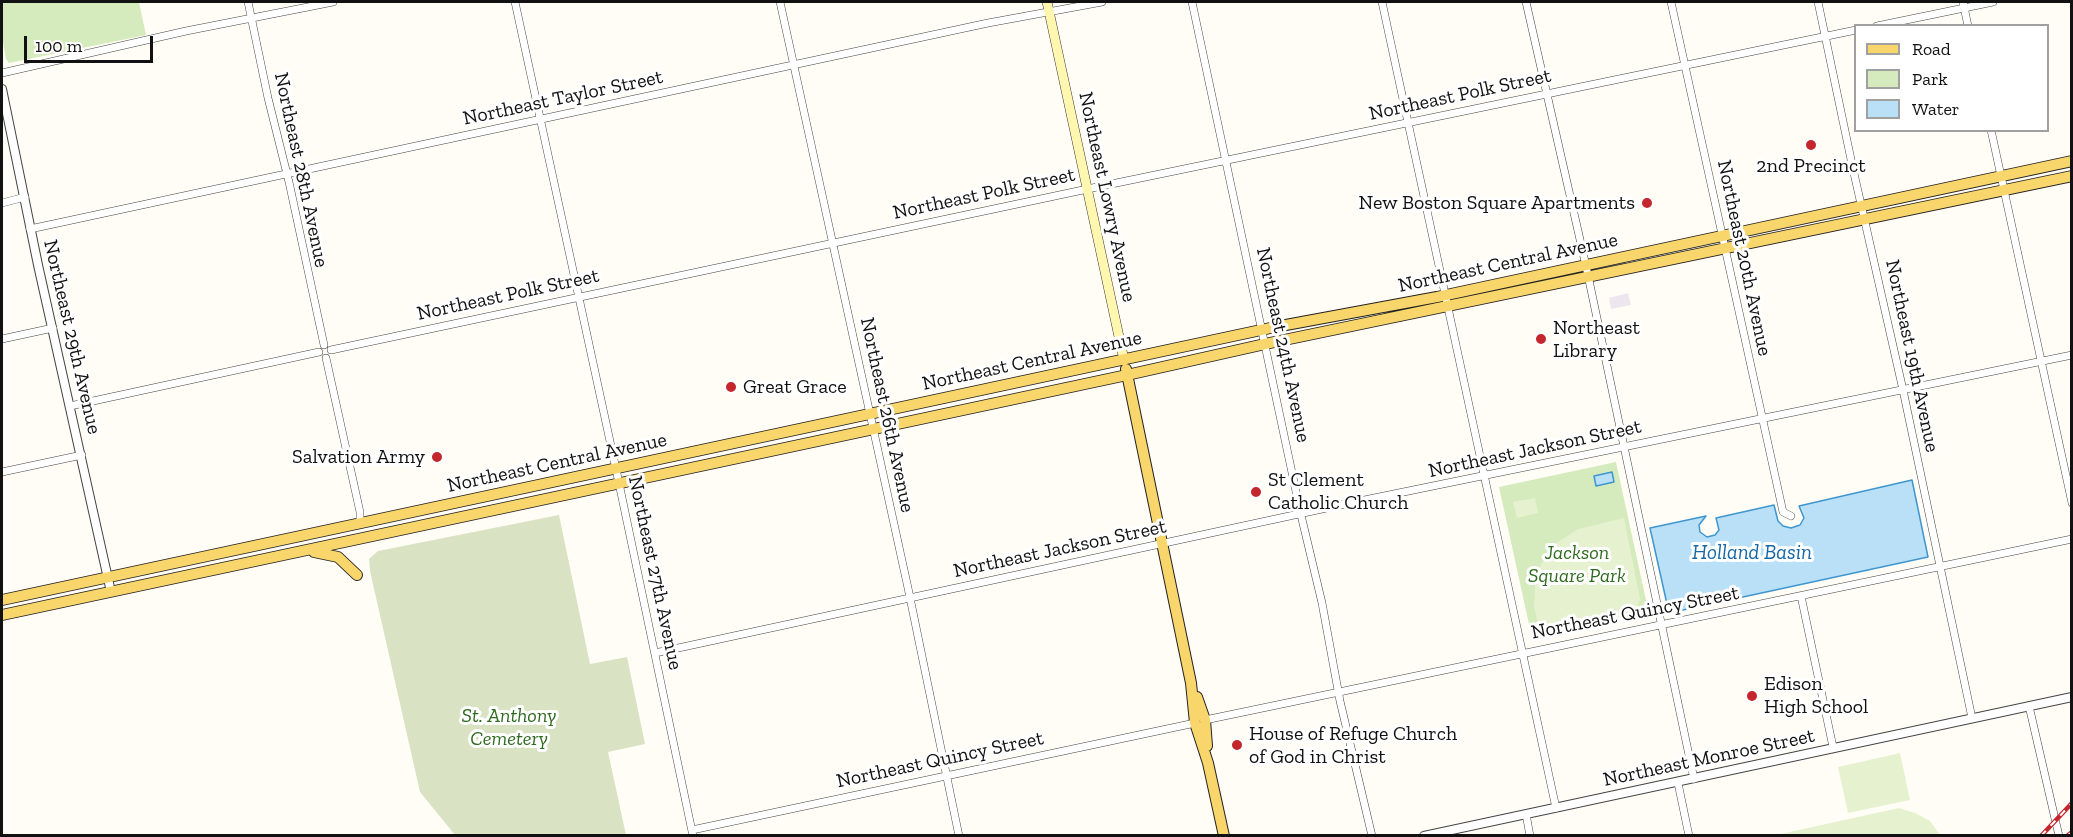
<!DOCTYPE html>
<style>
body{margin:0}
#map{position:relative;width:2073px;height:837px;overflow:hidden;background:#fffdf5;font-family:"Zilla Slab",serif}
canvas{display:block}
.frame{position:absolute;inset:0;border:3px solid #111;pointer-events:none}
.legend{position:absolute;left:1854px;top:24px;width:195px;height:108px;box-sizing:border-box;background:#fff;border:2px solid #a0a0a0;margin:0;padding:8px 10px;list-style:none;font-size:18px;color:#111}
.legend li{display:flex;align-items:center;gap:12px;height:30px}
.legend b{width:30px;border:2px solid #a0a0a0}
.scale{position:absolute;left:24px;top:36px;width:129px;height:27px;box-sizing:border-box;border:3px solid #111;border-top:0;padding-left:8px;font-size:18px;line-height:21px;white-space:nowrap;color:#111;-webkit-text-stroke:4px #fff;paint-order:stroke}
</style>
<div id="map">
<canvas width="2073" height="837"></canvas>
<div class="frame"></div>
<ul class="legend">
<li><b style="height:8px;background:#f9d66b"></b>Road</li>
<li><b style="height:16px;background:#d5ebbd"></b>Park</li>
<li><b style="height:16px;background:#b9e0f7"></b>Water</li>
</ul>
<div class="scale">100 m</div>
</div>
<script>
const c = document.querySelector('canvas').getContext('2d');
c.lineJoin = 'round';
function fill(path, color) {
  c.fillStyle = color;
  c.fill(path, 'evenodd');
}
function shape(rows) {
  const path = new Path2D();
  for (const r of rows) {
    path.moveTo(r[0], r[1]);
    for (let i = 2; i < r.length; i += 2) path.lineTo(r[i], r[i + 1]);
  }
  return path;
}
function trace(path, color, width, dash) {
  c.strokeStyle = color;
  c.lineWidth = width;
  c.lineCap = dash ? 'butt' : 'round';
  c.setLineDash(dash || []);
  c.stroke(path);
}
function write(font, color, halo, rows, align = 'center') {
  c.font = font + ' "Zilla Slab",serif';
  c.lineWidth = 6;
  c.setLineDash([]);
  c.textBaseline = 'middle';
  c.strokeStyle = halo;
  c.fillStyle = color;
  for (const [text, x, y, turn = 0] of rows) {
    c.save();
    c.translate(x, y);
    c.rotate((+turn || 0) * Math.PI / 180);
    c.textAlign = isNaN(turn) ? turn : align;
    if (halo) c.strokeText(text, 0, 0);
    c.fillText(text, 0, 0);
    c.restore();
  }
}
fill(shape([
 [1628,293,1631,305,1611,309,1609,298]
]), '#eee6ef');
fill(shape([
 [2,2,139,2,146,35,9,63,6,59,2,36],
 [1616,462,1649,614,1532,638,1499,487]
]), '#d5ebbd');
fill(shape([
 [559,515,590,664,627,657,645,744,608,752,626,835,455,835,420,792,370,571,369,559,378,551]
]), '#d9e3c4');
fill(shape([
 [1535,498,1538,513,1517,518,1513,502],
 [1624,518,1640,599,1636,610,1631,614,1540,634,1534,606,1536,573,1552,546,1578,529],
 [1900,753,1910,800,1848,813,1838,767],
 [1899,808,1915,813,1930,821,1940,835,1776,835]
]), '#e6f2cf');
const water = shape([
 [1612,472,1614,482,1596,486,1594,476,1612,472],
 [1912,480,1928,557,1669,613,1650,528,1706,516,1699,525,1700,532,1707,537,1715,535,1719,530,1716,518,1774,505,1778,521,1783,526,1791,528,1800,525,1804,518,1799,506,1912,480]
]);
fill(water, '#b9e0f7');
trace(water, '#3f96cf', 1.5);
const minor = shape([
 [248,2,268,98,289,182,324,345],
 [515,2,616,469,693,836],
 [780,2,908,588,959,836],
 [1192,2,1301,515,1322,603,1340,701,1372,836],
 [1382,2,1556,808],
 [1526,2,1586,266,1694,779],
 [1671,2,1783,512,1791,516],
 [1818,2,1853,169,1903,390,1972,718],
 [1963,2,1968,26],
 [1877,26,1993,2],
 [2,73,186,31,333,2],
 [1991,130,2072,503],
 [2,203,25,197],
 [30,229,988,23,1102,2],
 [2,339,53,328],
 [331,350,1097,187,1856,30],
 [326,358,360,512,360,523],
 [70,406,319,352],
 [2,472,82,455],
 [1801,596,1833,747],
 [655,653,1345,504,2072,355],
 [2029,706,2059,836],
 [1205,720,2072,539],
 [1678,783,1689,836],
 [1526,814,1530,836],
 [692,830,1195,723]
]);
const tertiary = shape([
 [2,89,38,265,111,592],
 [1424,836,2072,697]
]);
const secondary = shape([
 [1047,2,1124,360]
]);
const primary = shape([
 [1126,369,1191,683,1195,723,1208,763,1224,836],
 [314,552,338,557,357,575],
 [2,600,1275,327,1437,297,2072,161],
 [2,615,1127,375,1265,344,2072,176],
 [1197,697,1205,720,1207,746]
]);
trace(minor, '#444', 8);
trace(tertiary, '#444', 10);
trace(secondary, '#333', 10);
trace(primary, '#222', 12);
trace(minor, '#fff', 7);
trace(tertiary, '#fff', 8);
trace(secondary, '#fff6b0', 9);
trace(primary, '#f9d66b', 10);
const rail = shape([
 [2041,836,2072,803],
 [2067,836,2072,832]
]);
trace(rail, '#c4262e', 4.5);
trace(rail, '#fff', 2, [7]);
for (const [x, y, r, color] of [
 [1811,145,6,"#c4262e"],
 [1647,203,6,"#c4262e"],
 [1541,339,6,"#c4262e"],
 [731,387,6,"#c4262e"],
 [437,457,6,"#c4262e"],
 [1256,492,6,"#c4262e"],
 [1752,696,6,"#c4262e"],
 [1237,745,6,"#c4262e"]
]) {
  const dot = new Path2D();
  dot.arc(x, y, r, 0, 2 * Math.PI);
  c.fillStyle = color;
  c.fill(dot);
  trace(dot, '#fff', 2);
}
write('20px', '#111', '#fff', [
 ["Northeast Polk Street",1460,95,-12],
 ["Northeast Taylor Street",563,98,-12],
 ["Northeast 28th Avenue",301,170,78],
 ["Northeast Polk Street",984,194,-12],
 ["Northeast Lowry Avenue",1107,197,78],
 ["Northeast 20th Avenue",1744,258,78],
 ["Northeast Central Avenue",1508,263,-12],
 ["Northeast Polk Street",508,295,-12],
 ["Northeast 29th Avenue",72,337,77],
 ["Northeast 24th Avenue",1283,345,78],
 ["Northeast 19th Avenue",1912,356,78],
 ["Northeast Central Avenue",1032,361,-12],
 ["Northeast 26th Avenue",887,415,78],
 ["Northeast Jackson Street",1535,449,-12],
 ["Northeast Central Avenue",557,463,-12],
 ["Northeast Jackson Street",1060,549,-12],
 ["Northeast 27th Avenue",655,573,78],
 ["Northeast Quincy Street",1635,613,-11],
 ["Northeast Monroe Street",1709,758,-12],
 ["Northeast Quincy Street",940,760,-12]
]);
write('20px', '#111', '#fff', [
 ["2nd Precinct",1811,166,"center"],
 ["New Boston Square Apartments",1635,203,"right"],
 ["Northeast",1553,328],
 ["Library",1553,351],
 ["Great Grace",743,387],
 ["Salvation Army",425,457,"right"],
 ["St Clement",1268,480],
 ["Catholic Church",1268,503],
 ["Edison",1764,684],
 ["High School",1764,707],
 ["House of Refuge Church",1249,734],
 ["of God in Christ",1249,757]
], 'left');
write('italic 20px', '#2f6b1f', '#fff', [
 ["Jackson",1577,553],
 ["Square Park",1577,576],
 ["St. Anthony",509,716],
 ["Cemetery",509,739]
]);
write('italic 21px', '#1768a6', '#fff', [
 ["Holland Basin",1752,553]
]);
</script>
